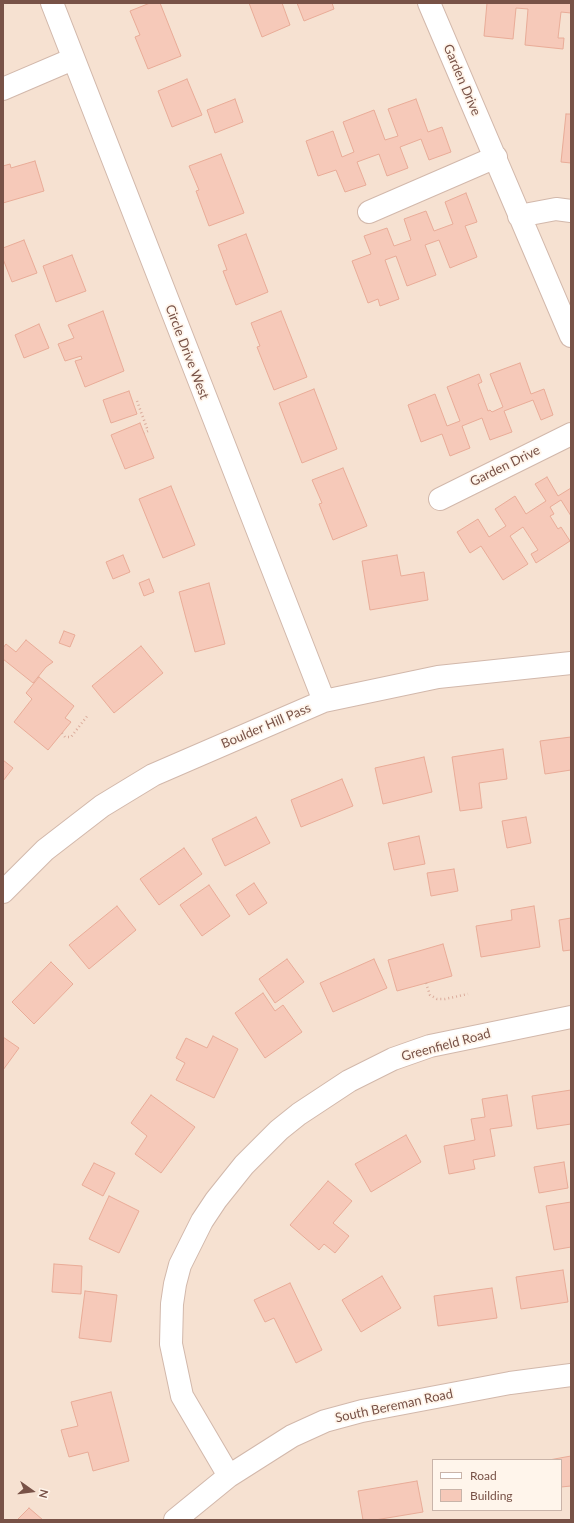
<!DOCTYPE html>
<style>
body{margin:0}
#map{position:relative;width:574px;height:1523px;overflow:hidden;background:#fef0e3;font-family:Lato,sans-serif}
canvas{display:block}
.frame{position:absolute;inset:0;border:4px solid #785247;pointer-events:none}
.legend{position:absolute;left:432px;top:1459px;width:130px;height:52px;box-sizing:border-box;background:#fff5eb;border:1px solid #c9b4a9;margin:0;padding:5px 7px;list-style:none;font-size:12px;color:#785247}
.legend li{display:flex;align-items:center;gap:8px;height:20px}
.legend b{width:20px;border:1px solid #c9b4a9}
.north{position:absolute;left:12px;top:1471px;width:40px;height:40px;-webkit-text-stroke:3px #fff5eb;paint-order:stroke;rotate:104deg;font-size:11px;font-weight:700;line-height:16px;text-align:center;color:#785247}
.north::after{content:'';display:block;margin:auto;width:14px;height:18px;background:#785247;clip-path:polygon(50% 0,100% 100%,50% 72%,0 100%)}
</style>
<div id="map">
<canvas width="574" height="1523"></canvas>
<div class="frame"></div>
<ul class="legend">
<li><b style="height:5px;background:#fff"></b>Road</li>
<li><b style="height:11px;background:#f6c9b9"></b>Building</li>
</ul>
<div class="north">N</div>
</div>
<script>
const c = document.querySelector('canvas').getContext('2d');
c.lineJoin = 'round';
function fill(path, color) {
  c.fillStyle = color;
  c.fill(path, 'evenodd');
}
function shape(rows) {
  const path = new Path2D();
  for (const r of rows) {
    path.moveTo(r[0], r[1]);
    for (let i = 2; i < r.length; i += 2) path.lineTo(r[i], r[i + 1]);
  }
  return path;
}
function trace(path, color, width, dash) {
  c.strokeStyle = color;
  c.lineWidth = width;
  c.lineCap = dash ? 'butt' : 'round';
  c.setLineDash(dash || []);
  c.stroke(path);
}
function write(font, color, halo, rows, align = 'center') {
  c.font = font + ' Lato,sans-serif';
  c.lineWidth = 3.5;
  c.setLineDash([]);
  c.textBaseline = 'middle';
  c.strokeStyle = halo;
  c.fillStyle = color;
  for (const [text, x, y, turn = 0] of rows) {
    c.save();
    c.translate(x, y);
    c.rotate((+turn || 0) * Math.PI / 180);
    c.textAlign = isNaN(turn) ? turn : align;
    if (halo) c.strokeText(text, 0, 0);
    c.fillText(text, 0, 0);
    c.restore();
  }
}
fill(shape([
 [3,3,571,3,571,1520,3,1520],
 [433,1460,561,1460,561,1510,433,1510]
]), '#f6e1d1');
const building = shape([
 [150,3,160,3,181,56,148,69,135,37,140,35,130,11,150,3],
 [249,3,282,3,290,25,262,37,249,3],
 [297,3,332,3,334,9,304,21,297,3],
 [487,3,571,3,571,13,561,12,558,38,564,38,563,49,525,45,528,9,516,8,513,39,484,36,487,3],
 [187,79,202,115,172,127,158,91,187,79],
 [235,99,243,122,215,133,207,110,235,99],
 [416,99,428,132,442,127,451,152,429,160,421,139,400,147,408,168,387,176,379,154,357,162,366,185,345,192,336,170,318,176,306,141,333,131,342,157,354,152,343,122,374,110,385,140,398,136,388,109,416,99],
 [566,114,571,114,571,163,561,162,566,114],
 [221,154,244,213,209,226,196,191,199,190,189,166,221,154],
 [35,161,44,191,3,203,3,166,10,164,11,168,35,161],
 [466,193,477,222,465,226,477,257,450,268,439,240,425,245,436,275,407,286,396,256,385,260,399,299,380,306,378,299,368,303,352,261,371,254,364,236,387,228,394,246,411,240,404,219,426,211,434,231,453,224,445,202,466,193],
 [246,234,268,292,236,305,223,271,227,270,218,245,246,234],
 [24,240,37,273,12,282,3,259,3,248,24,240],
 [72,255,86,291,56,302,43,266,72,255],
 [103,311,124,371,85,387,75,361,82,359,81,356,65,361,58,344,74,338,68,325,103,311],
 [281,311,307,377,274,390,257,347,260,346,251,323,281,311],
 [39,324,49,348,24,358,15,335,39,324],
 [520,363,531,394,544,389,553,415,541,420,533,400,504,411,512,432,490,440,482,418,462,426,470,448,450,456,442,434,421,442,408,405,435,394,447,426,460,421,447,387,479,374,482,382,478,384,488,411,490,410,492,412,503,407,490,374,520,363],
 [314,389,337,449,302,463,279,403,314,389],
 [129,391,137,414,111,423,103,400,129,391],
 [140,423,154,458,125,469,111,435,140,423],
 [343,468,367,526,333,540,319,504,322,503,312,480,343,468],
 [547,477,558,496,571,488,571,516,561,500,550,507,554,514,550,516,558,529,561,527,570,541,536,563,531,554,538,550,523,527,510,536,528,564,503,580,481,546,470,553,457,532,478,519,489,537,506,526,495,509,515,496,526,514,546,501,535,484,547,477],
 [171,486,195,545,163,558,139,499,171,486],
 [123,555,130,572,113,579,106,562,123,555],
 [397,555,401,576,424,572,428,600,370,610,362,561,397,555],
 [149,579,154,592,144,596,139,583,149,579],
 [209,583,225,644,195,652,179,592,209,583],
 [64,631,75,635,70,647,59,643,64,631],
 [26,640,53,662,46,667,33,683,3,659,3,648,6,644,16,652,26,640],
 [141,646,163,673,114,713,92,686,141,646],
 [39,677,74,706,65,718,71,722,48,750,14,722,32,699,26,693,39,677],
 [571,737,571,770,545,774,540,741,571,737],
 [503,749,507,779,479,783,482,808,460,811,452,757,503,749],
 [424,757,432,792,383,804,375,768,424,757],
 [3,760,13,768,3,781,3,760],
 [342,779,353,806,301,827,291,800,342,779],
 [256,817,270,843,225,866,212,839,256,817],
 [526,817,531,843,507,848,502,821,526,817],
 [419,836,425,864,394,870,388,843,419,836],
 [184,848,202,874,159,905,140,879,184,848],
 [454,869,458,891,431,896,427,873,454,869],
 [254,883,267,903,249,915,236,895,254,883],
 [209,885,230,916,202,936,180,905,209,885],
 [117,906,136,930,89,969,69,945,117,906],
 [534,906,540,947,481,957,476,926,512,920,511,910,534,906],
 [571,918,571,950,563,951,559,920,571,918],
 [443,944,452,976,397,991,388,960,443,944],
 [287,959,304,982,275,1003,259,979,287,959],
 [374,959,387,988,333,1012,320,983,374,959],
 [51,962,73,984,34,1024,12,1002,51,962],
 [263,993,275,1011,283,1005,302,1032,265,1058,235,1013,263,993],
 [213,1036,238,1049,214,1098,176,1080,185,1063,176,1058,186,1038,207,1048,213,1036],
 [3,1037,19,1048,3,1070,3,1037],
 [571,1090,571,1124,537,1129,532,1096,571,1090],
 [151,1095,195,1127,161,1173,135,1154,147,1136,131,1123,151,1095],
 [507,1095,512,1126,490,1129,495,1156,473,1160,475,1169,449,1174,444,1146,475,1140,471,1119,485,1117,482,1099,507,1095],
 [406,1135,421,1162,371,1192,355,1164,406,1135],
 [564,1162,568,1188,539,1193,534,1167,564,1162],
 [94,1163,115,1173,103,1196,82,1185,94,1163],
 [328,1181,352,1201,333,1223,349,1236,335,1253,324,1244,319,1250,290,1225,328,1181],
 [109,1196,139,1211,119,1253,89,1239,109,1196],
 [571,1202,571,1247,554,1250,546,1206,571,1202],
 [54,1264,82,1266,81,1294,52,1292,54,1264],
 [563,1270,568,1302,521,1309,516,1277,563,1270],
 [382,1276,401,1308,361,1332,342,1300,382,1276],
 [290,1283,322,1350,296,1363,274,1318,265,1322,254,1300,290,1283],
 [492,1288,497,1318,438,1326,434,1296,492,1288],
 [85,1291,117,1295,111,1342,79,1338,85,1291],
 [111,1392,129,1461,93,1471,88,1452,69,1457,61,1430,78,1426,71,1402,111,1392],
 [571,1456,571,1486,561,1487,561,1460,549,1460,571,1456],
 [417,1481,423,1512,375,1520,363,1520,358,1491,417,1481],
 [29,1508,43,1520,17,1520,29,1508]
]);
fill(building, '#f6c9b9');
trace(building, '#e9ac98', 1);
const minor = shape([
 [52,3,324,701],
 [429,3,571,336],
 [3,89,73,59],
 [369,212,496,157],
 [519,216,556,209,571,211],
 [440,499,571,434],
 [3,892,45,850,102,806,153,775,324,701,438,677,571,663],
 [229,1476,182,1396,171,1344,172,1304,175,1284,180,1265,202,1221,216,1200,244,1165,279,1130,299,1114,349,1081,393,1059,430,1046,571,1017],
 [175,1520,229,1476,292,1436,325,1421,362,1411,510,1383,571,1375]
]);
trace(minor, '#d2b8ab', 24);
trace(shape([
 [137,401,148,431,144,433],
 [62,733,65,737,71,737,88,715],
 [426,983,430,995,437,999,445,999,468,994]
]), '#dbac9c', 2.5, [1, 3]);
trace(minor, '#fff', 22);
write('13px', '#785247', '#fff5eb', [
 ["Garden Drive",462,80,67],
 ["Circle Drive West",187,352,69],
 ["Garden Drive",505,466,-26],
 ["Boulder Hill Pass",266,726,-23],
 ["Greenfield Road",446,1045,-15],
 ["South Bereman Road",394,1406,-12]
]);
</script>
